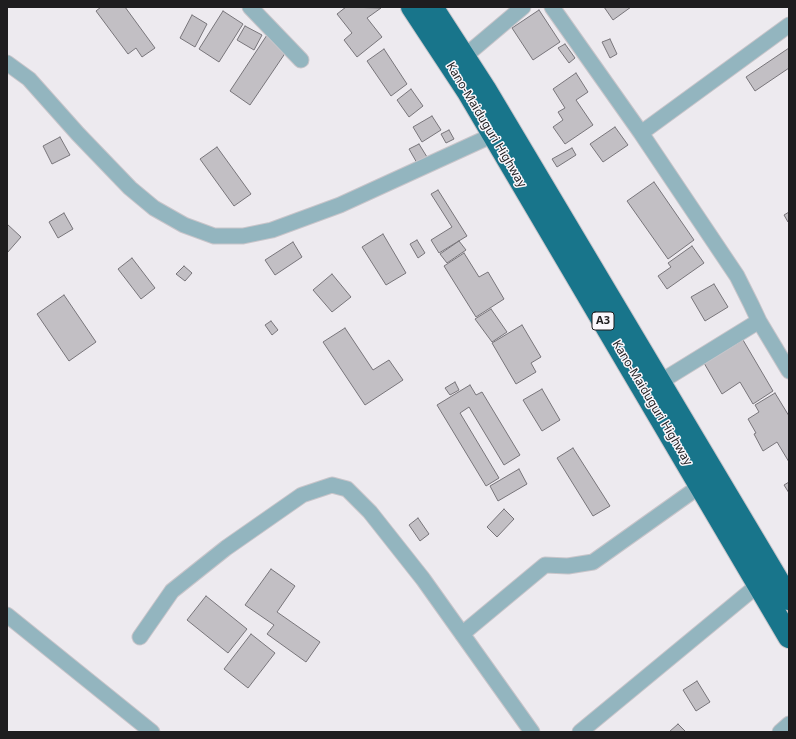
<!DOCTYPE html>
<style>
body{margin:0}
#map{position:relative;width:796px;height:739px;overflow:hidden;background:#edeaef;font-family:"Noto Sans",sans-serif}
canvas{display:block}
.frame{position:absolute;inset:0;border:8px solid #1e1d1f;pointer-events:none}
</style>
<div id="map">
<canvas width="796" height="739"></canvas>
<div class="frame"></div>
</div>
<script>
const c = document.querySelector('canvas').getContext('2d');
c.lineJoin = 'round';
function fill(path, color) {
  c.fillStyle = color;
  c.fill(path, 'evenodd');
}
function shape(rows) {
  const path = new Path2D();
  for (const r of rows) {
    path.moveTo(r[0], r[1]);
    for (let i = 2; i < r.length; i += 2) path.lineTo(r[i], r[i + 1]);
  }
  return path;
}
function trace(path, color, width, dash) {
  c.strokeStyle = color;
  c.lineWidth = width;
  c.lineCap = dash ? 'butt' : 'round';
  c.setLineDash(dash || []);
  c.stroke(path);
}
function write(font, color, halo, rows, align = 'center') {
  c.font = font + ' "Noto Sans",sans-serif';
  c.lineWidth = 3;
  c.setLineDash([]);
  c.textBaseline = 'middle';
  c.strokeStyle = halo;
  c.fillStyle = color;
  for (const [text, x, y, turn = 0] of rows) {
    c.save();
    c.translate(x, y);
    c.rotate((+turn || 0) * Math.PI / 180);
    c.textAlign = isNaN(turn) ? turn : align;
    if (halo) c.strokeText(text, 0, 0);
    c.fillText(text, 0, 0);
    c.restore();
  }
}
const building = shape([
 [101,7,125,7,155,48,142,57,136,48,128,54,96,11,101,7],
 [346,7,381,8,367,18,382,37,357,57,344,40,352,33,337,14,346,7],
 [604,7,631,7,613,20,604,7],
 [539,10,560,42,533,60,512,28,539,10],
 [223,11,243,24,219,62,199,49,223,11],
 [192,15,207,24,195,47,180,38,192,15],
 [245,26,262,35,254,50,237,40,245,26],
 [267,35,288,49,250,105,230,91,267,35],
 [610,39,617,54,610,58,602,42,610,39],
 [565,44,575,58,569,63,558,48,565,44],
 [789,48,789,68,755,91,746,77,789,48],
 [384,49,407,84,391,96,367,61,384,49],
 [576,73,588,92,576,100,593,125,565,144,553,127,563,120,558,112,565,108,553,89,576,73],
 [411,89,423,106,409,117,397,100,411,89],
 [432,116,441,130,422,142,413,127,432,116],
 [615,127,628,145,603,162,590,144,615,127],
 [449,130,454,139,446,143,441,134,449,130],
 [60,137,70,155,52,164,43,146,60,137],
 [419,144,427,157,417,163,409,149,419,144],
 [217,147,251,194,234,206,200,159,217,147],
 [572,148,576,155,557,167,552,159,572,148],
 [654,182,694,240,668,259,627,201,654,182],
 [438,190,467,236,439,253,431,240,452,227,431,194,438,190],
 [789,212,789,221,788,222,784,215,789,212],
 [64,213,73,229,58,238,49,222,64,213],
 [7,224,21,237,7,253,7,224],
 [383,234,406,273,386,285,362,247,383,234],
 [417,240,425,253,418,258,410,244,417,240],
 [459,241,466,250,447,263,440,254,459,241],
 [293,242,302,257,275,275,265,260,293,242],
 [692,246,704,263,667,289,658,276,671,267,668,263,692,246],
 [464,253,479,277,488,272,504,299,476,317,444,266,464,253],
 [132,258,155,288,141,299,118,269,132,258],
 [184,266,192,273,185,281,176,274,184,266],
 [332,274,351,297,332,312,313,290,332,274],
 [714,284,728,307,705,321,691,297,714,284],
 [64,295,96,342,69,361,37,314,64,295],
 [491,309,507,332,492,342,475,319,491,309],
 [271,321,278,330,272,335,265,325,271,321],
 [522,325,541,357,531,363,536,372,516,384,492,343,522,325],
 [345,328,373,370,389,360,403,380,365,405,323,342,345,328],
 [743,340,773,391,753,404,740,382,722,394,704,363,743,340],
 [455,382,459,390,450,395,445,388,455,382],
 [470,385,476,395,482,392,520,455,504,465,469,407,460,413,499,478,486,486,437,405,470,385],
 [542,389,560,420,542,431,523,400,542,389],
 [775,393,789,416,789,462,777,442,763,451,754,434,756,433,748,419,759,412,755,405,775,393],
 [573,448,610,506,593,516,557,458,573,448],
 [519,469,527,484,498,501,490,486,519,469],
 [789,482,789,493,784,485,789,482],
 [504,509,514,519,497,537,487,527,504,509],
 [418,518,429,534,420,541,409,525,418,518],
 [271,569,295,586,277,612,320,642,306,662,267,634,274,625,245,605,271,569],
 [206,596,247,629,228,653,187,620,206,596],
 [251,634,275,653,248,688,224,669,251,634],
 [697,681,710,702,696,711,683,690,697,681],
 [678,724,686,732,669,732,678,724]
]);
fill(building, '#c2bfc4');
trace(building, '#78757a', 1);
const minor = shape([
 [250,7,301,60],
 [552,7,641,133,737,276,751,304,759,321,789,371],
 [456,62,465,56,523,7],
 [7,63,29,79,78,134,130,188,154,208,184,225,214,236,243,236,272,230,340,205,493,135],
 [641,133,789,25],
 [660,382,759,321],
 [7,615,152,732],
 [462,634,545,565,568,566,593,562,700,486],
 [140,637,172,591,226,548,302,495,332,485,347,489,370,512,423,579,532,732],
 [580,732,758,585],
 [780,732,789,724]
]);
const highway = shape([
 [412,7,468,92,789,637],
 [432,7,485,89,789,599]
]);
trace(minor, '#c8c5ca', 17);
trace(highway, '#c8c5ca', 24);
trace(minor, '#93b5bf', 15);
trace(highway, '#18758b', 22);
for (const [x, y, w] of [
 [603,321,22]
]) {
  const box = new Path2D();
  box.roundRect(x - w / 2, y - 9, w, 18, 3);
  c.fillStyle = '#faf7fc';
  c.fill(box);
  trace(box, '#1e1d1f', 1);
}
write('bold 11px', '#1e1d1f', null, [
 ["A3",603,321]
]);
write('12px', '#1e1d1f', '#faf7fc', [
 ["Kano-Maiduguri Highway",486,125,59],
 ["Kano-Maiduguri Highway",652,403,59]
]);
</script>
